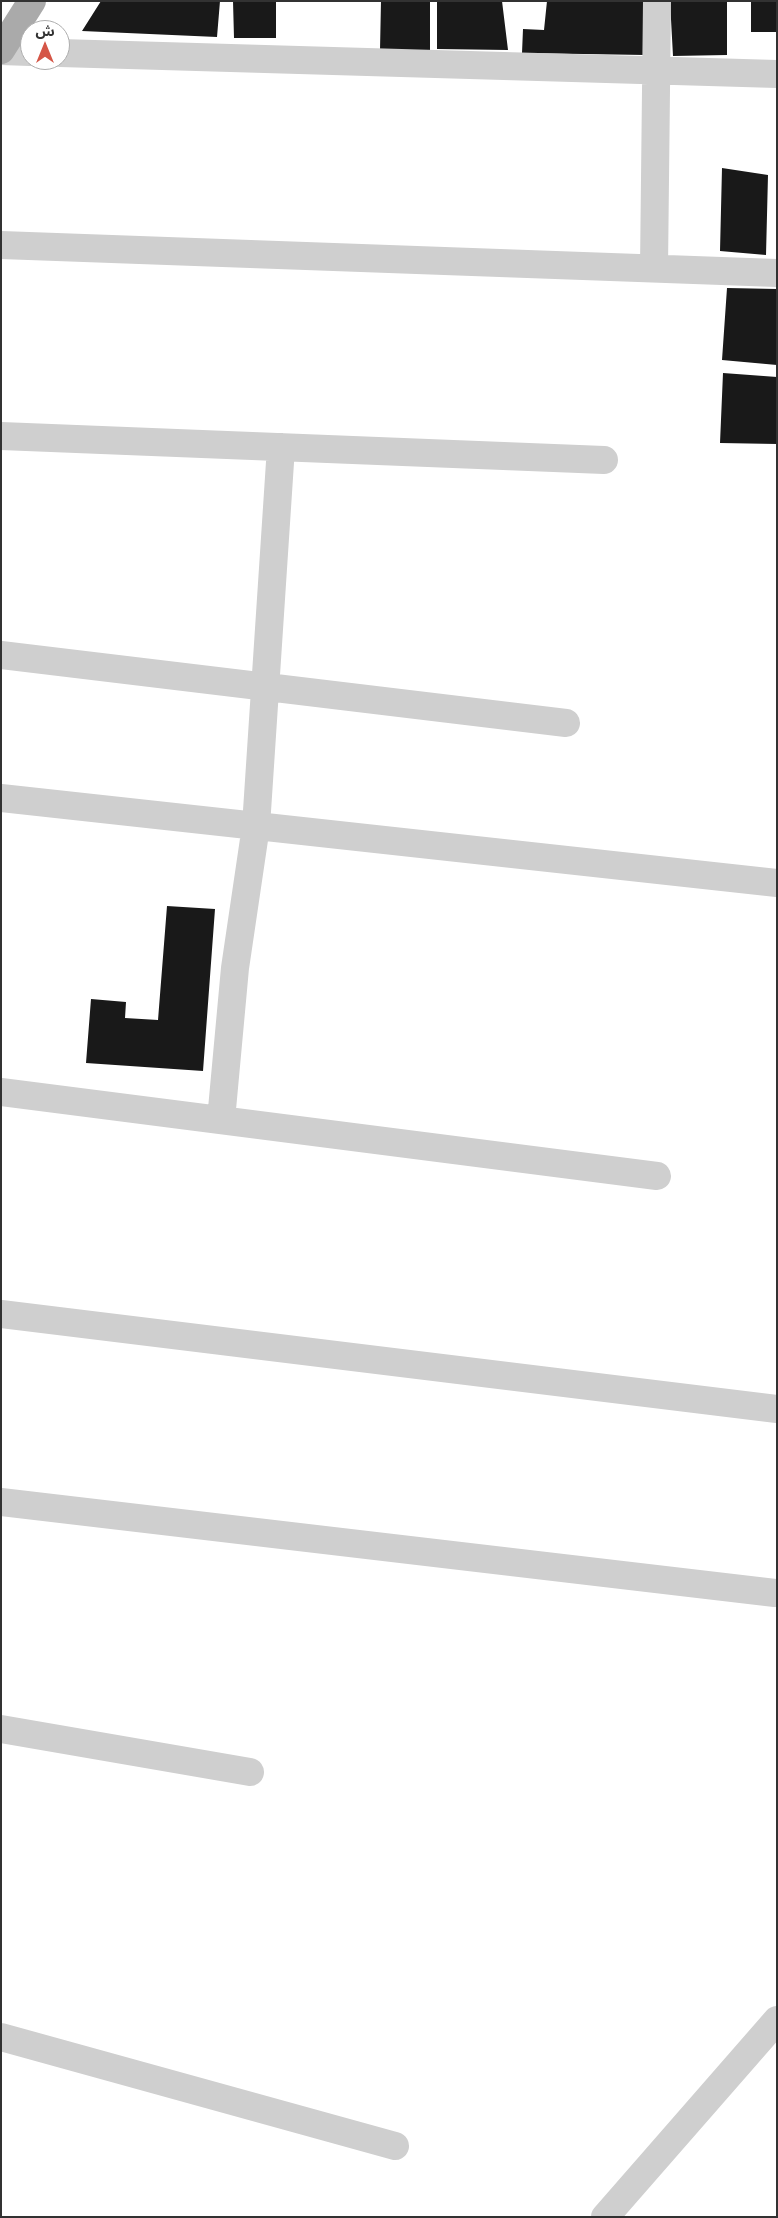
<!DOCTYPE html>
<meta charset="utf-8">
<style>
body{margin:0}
#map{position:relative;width:778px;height:2218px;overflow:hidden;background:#fff;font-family:Jost,"Noto Sans Arabic",sans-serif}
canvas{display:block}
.frame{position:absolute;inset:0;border:2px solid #323232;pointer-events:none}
.north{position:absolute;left:20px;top:20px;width:50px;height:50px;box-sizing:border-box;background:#fff;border:1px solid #adadad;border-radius:50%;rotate:0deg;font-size:14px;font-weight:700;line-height:20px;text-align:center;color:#323232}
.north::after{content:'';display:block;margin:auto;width:18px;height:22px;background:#d55647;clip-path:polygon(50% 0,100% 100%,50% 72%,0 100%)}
</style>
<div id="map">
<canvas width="778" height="2218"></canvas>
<div class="frame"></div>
<div class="north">ش</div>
</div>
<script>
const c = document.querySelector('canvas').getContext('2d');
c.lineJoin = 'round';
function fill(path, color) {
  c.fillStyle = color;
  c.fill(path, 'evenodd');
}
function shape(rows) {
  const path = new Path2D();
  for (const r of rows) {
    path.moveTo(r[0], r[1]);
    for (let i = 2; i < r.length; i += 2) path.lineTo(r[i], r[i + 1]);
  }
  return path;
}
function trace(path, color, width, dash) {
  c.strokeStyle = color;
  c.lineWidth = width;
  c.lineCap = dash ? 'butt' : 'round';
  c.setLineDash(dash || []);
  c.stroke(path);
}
fill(shape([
 [101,1,220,1,217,37,82,31],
 [233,1,276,1,276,38,234,38],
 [381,1,430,1,430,50,380,50],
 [437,1,502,1,508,50,437,49],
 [547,1,645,1,645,55,522,53,523,29,544,30],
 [670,1,727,1,727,55,673,56],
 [751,1,777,1,777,32,751,32],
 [722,168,768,175,766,255,720,251],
 [727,288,777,289,777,365,722,360],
 [723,373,777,377,777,444,720,443],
 [167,906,215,909,203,1071,86,1063,91,999,126,1002,125,1018,158,1020]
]), '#191919');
trace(shape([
 [1,51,30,52],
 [60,53,777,74],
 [1,245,777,273],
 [654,268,657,1],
 [1,436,604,460],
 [1,655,566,723],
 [1,798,777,883],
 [1,1092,657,1176],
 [221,1120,235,968,256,826,281,447],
 [1,1314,777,1409],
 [1,1502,775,1593],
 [1,1729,250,1772],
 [1,2037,395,2146],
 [605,2217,777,2020]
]), '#cfcfcf', 28);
trace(shape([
 [1,50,32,1]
]), '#aaa', 28);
</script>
